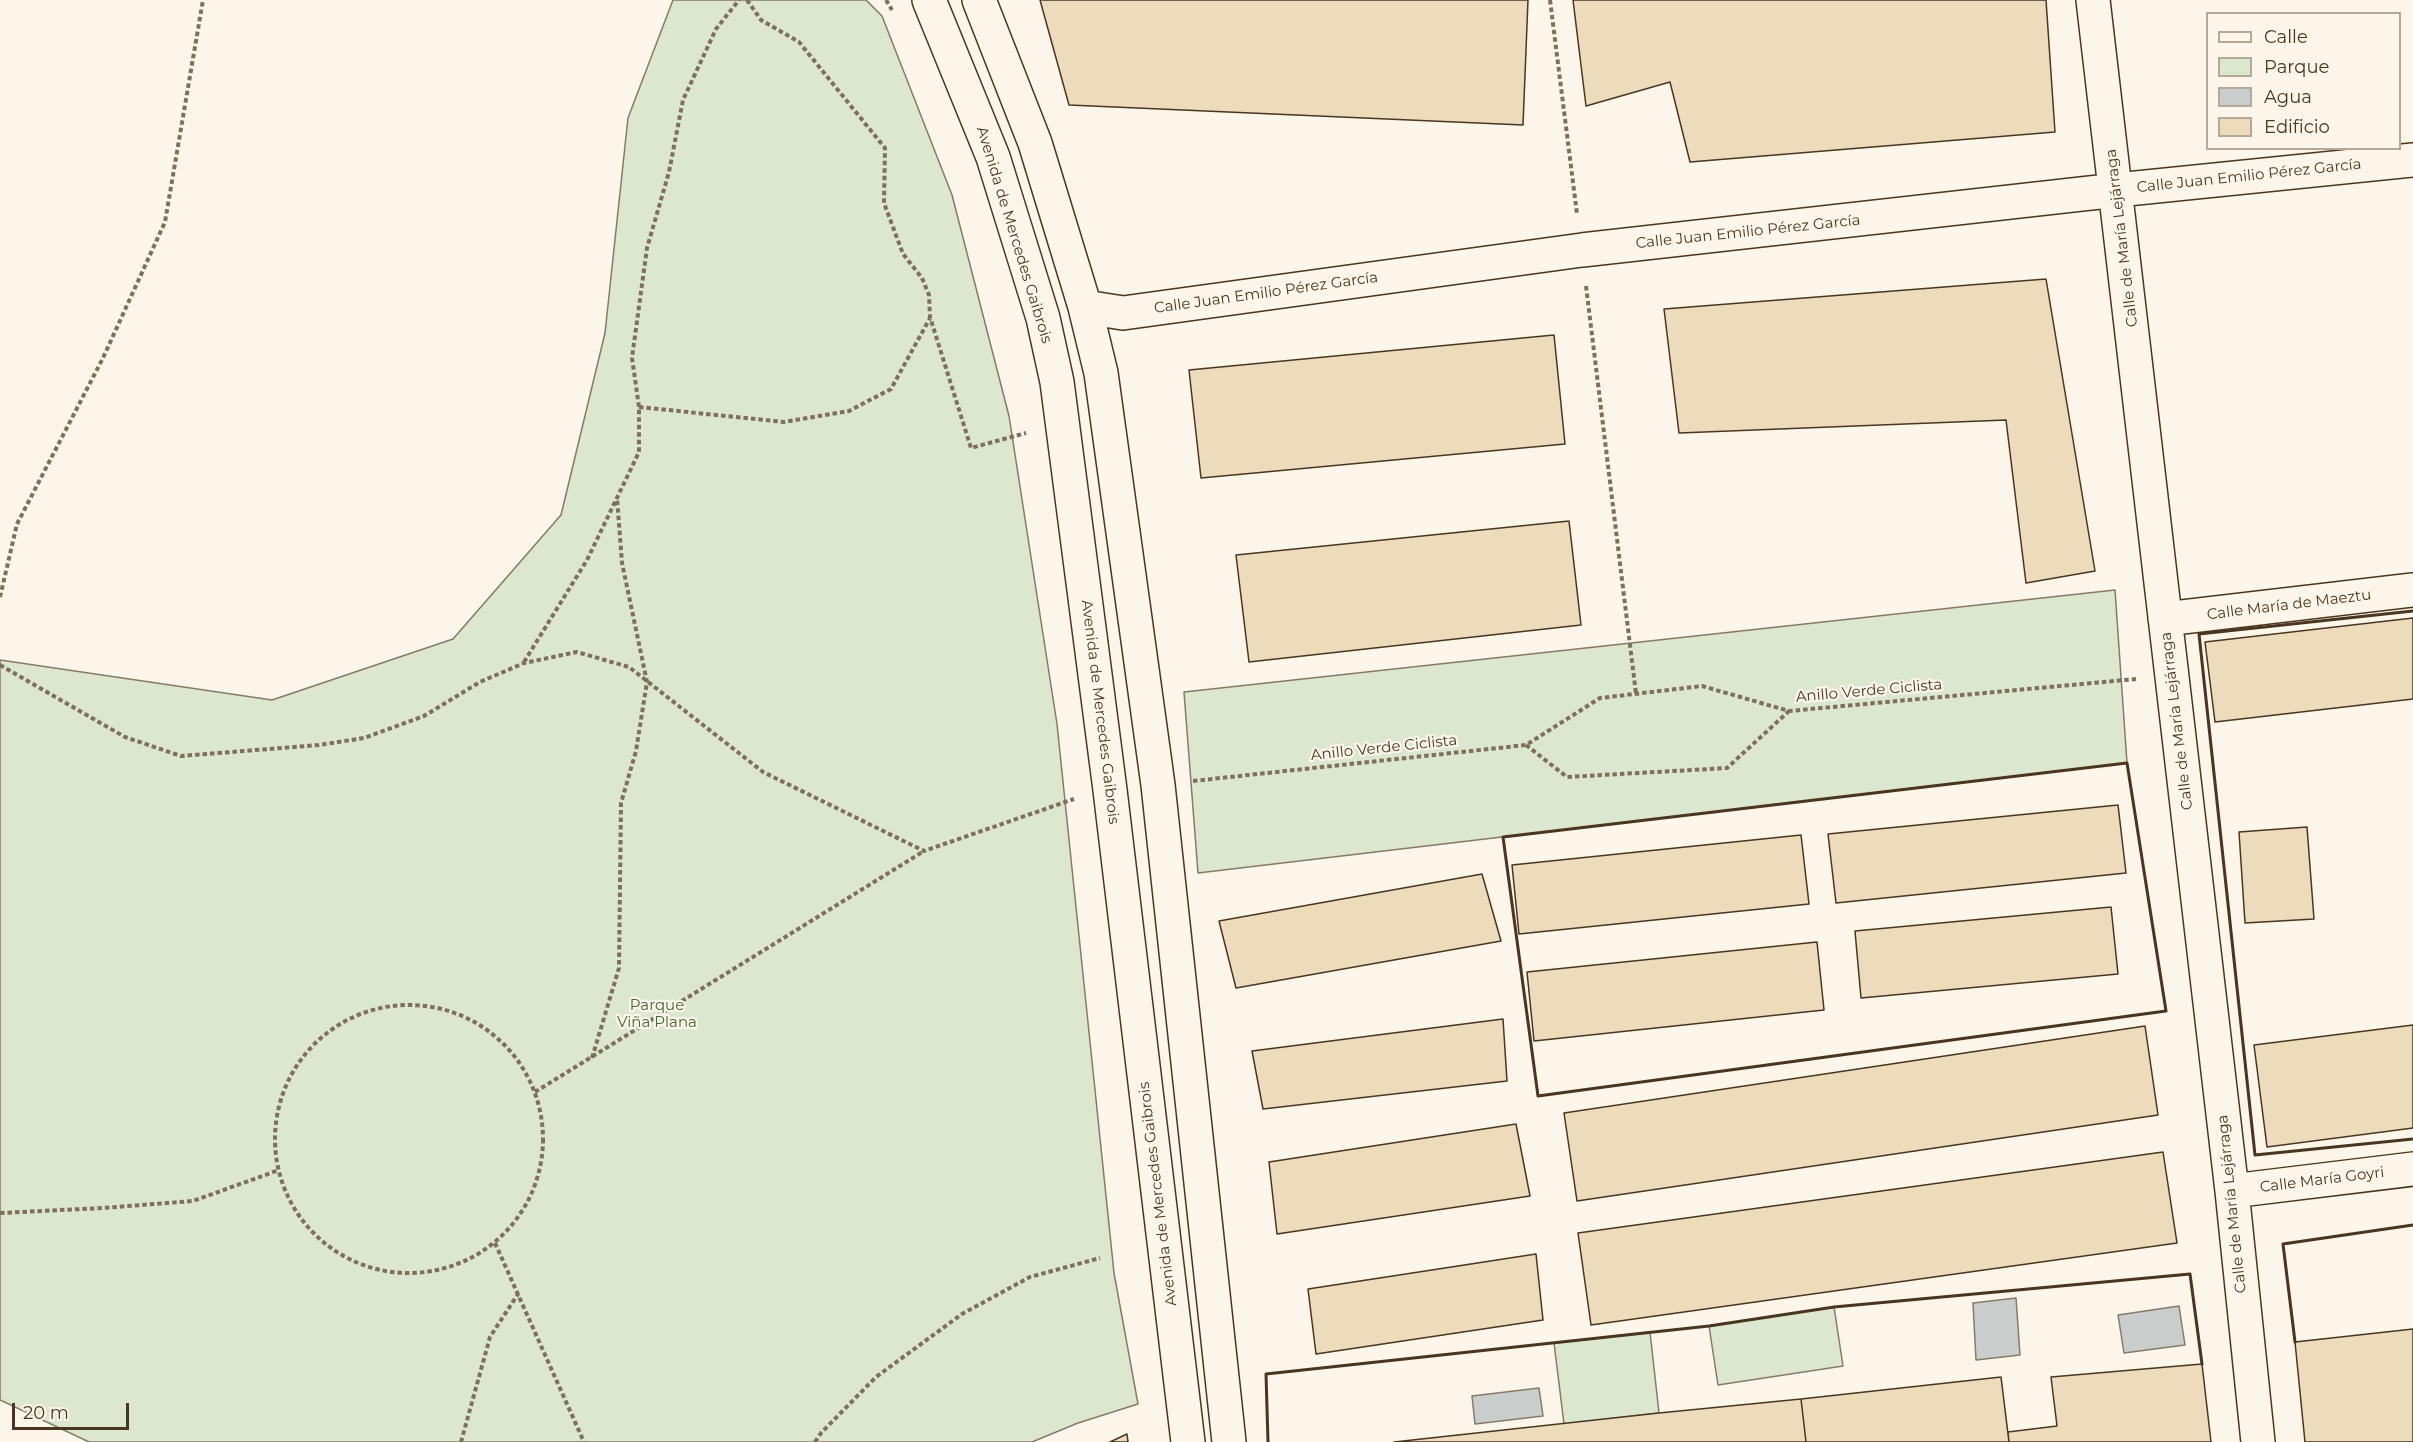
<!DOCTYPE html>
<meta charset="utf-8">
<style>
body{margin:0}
#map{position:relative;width:2413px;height:1442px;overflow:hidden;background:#fbf6e9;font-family:Montserrat,sans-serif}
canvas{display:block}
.legend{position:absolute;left:2206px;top:12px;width:195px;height:138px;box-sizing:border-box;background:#fbf6e9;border:2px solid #b4a999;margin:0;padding:8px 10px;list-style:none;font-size:18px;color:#4a3520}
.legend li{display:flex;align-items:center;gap:12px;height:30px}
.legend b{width:30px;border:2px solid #b4a999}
.scale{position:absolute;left:12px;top:1403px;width:117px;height:27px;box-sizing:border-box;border:3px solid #4a3520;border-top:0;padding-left:8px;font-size:18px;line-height:21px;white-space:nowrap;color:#4a3520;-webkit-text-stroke:4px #fbf6e9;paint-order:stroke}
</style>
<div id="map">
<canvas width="2413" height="1442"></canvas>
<ul class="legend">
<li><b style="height:8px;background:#fbf6e9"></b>Calle</li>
<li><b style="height:16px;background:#dce7d0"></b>Parque</li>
<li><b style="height:16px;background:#c9cecd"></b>Agua</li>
<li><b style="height:16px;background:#ecdcbc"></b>Edificio</li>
</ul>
<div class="scale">20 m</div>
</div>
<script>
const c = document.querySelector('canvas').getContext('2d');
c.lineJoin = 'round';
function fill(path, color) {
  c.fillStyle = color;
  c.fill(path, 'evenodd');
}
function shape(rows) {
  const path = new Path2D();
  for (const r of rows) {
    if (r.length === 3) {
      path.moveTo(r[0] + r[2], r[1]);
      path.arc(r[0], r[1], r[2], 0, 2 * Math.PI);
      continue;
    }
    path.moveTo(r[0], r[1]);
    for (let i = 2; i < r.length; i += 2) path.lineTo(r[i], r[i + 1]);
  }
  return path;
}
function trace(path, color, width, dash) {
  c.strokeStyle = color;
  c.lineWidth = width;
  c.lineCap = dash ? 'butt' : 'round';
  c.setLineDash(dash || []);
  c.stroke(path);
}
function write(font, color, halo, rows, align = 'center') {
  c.font = font + ' Montserrat,sans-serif';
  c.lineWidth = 4.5;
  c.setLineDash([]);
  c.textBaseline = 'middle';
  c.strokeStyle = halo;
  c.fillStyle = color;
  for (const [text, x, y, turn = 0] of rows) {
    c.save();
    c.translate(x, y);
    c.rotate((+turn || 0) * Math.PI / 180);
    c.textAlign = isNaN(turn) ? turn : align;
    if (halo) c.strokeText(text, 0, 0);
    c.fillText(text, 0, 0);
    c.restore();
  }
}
const green = shape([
 [673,0,866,0,882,16,952,195,1009,416,1057,724,1114,1273,1138,1404,1078,1423,1032,1442,89,1442,0,1400,0,660,272,700,453,639,561,515,605,333,628,118,673,0],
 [2115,590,2127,763,1198,873,1184,692,2115,590],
 [1834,1307,1843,1366,1718,1385,1709,1326,1834,1307],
 [1650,1332,1659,1413,1564,1424,1554,1343,1650,1332]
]);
fill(green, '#dce7d0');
trace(green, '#887966', 1.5);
const water = shape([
 [2016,1298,2020,1355,1976,1360,1973,1303,2016,1298],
 [2179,1306,2185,1345,2124,1353,2118,1315,2179,1306],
 [1539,1388,1543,1416,1475,1424,1472,1396,1539,1388]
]);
fill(water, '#c9cecd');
trace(water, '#887966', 1.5);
const building = shape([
 [1040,0,1528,0,1523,125,1069,105,1040,0],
 [1573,0,2046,0,2055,132,1690,162,1670,82,1586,106,1573,0],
 [2046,279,2095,571,2026,583,2006,420,1679,433,1664,309,2046,279],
 [1554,335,1565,444,1201,478,1189,370,1554,335],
 [1569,521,1581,625,1249,662,1236,555,1569,521],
 [2413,618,2413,699,2215,722,2205,642,2413,618],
 [2118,805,2126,873,1836,903,1828,834,2118,805],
 [2307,827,2314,919,2245,923,2239,832,2307,827],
 [1801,835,1809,904,1519,934,1512,865,1801,835],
 [1482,874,1501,941,1236,988,1219,921,1482,874],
 [2111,907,2118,974,1861,998,1855,931,2111,907],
 [1817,942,1824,1010,1534,1041,1527,972,1817,942],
 [1503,1019,1507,1081,1263,1109,1252,1051,1503,1019],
 [2413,1025,2413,1128,2267,1147,2254,1045,2413,1025],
 [2145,1026,2158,1115,1577,1201,1564,1113,2145,1026],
 [1516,1124,1530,1196,1277,1234,1269,1162,1516,1124],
 [2163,1152,2177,1243,1591,1325,1578,1233,2163,1152],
 [1536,1254,1543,1320,1316,1354,1308,1289,1536,1254],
 [2413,1329,2413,1442,2305,1442,2295,1342,2413,1329],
 [2202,1364,2211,1442,2009,1442,2008,1432,2057,1426,2051,1377,2202,1364],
 [2001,1377,2009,1442,1806,1442,1801,1399,2001,1377],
 [1801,1399,1806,1442,1394,1442,1659,1413,1801,1399],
 [1127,1434,1128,1442,1110,1442,1127,1434]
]);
fill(building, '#ecdcbc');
trace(building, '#4a3520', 1.5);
const minor = shape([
 [929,0,993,157,1043,318,1057,382,1110,790,1188,1442],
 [979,0,1035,143,1085,307,1101,373,1158,785,1229,1442],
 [2093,0,2232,1191,2258,1442],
 [1085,307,1123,313,1582,250,2117,190,2413,160],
 [2165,619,2413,590],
 [2232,1191,2413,1169]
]);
trace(minor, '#4a3520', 36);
trace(shape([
 [747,0,761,20,799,42,885,148,884,203,903,254,922,278,929,295,930,317,971,448,1026,433],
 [886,0,892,10],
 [1550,0,1577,214],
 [1586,286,1636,694],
 [639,407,784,422,849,411,891,389,930,318],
 [0,597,17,524,103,358,165,222,203,0],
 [524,662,587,560,639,452,639,407,632,358,647,248,669,172,683,100,716,29,739,0],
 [0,665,125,737,181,756,319,745,364,738,424,716,480,682,524,663,577,652,629,667,763,772,924,851,1074,799],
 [1526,745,1567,777,1727,768,1789,711],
 [1193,781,1526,745,1600,698,1702,686,1789,711,2136,679],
 [409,1139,134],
 [592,1058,619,968,621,803,636,751,647,682,622,563,617,498],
 [535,1092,924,851],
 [0,1213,103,1208,193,1201,279,1170],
 [495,1243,584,1442],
 [461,1442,490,1337,518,1294],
 [815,1442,821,1433,876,1377,962,1314,1030,1277,1100,1258]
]), '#7f6f5c', 4, [4.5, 3]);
trace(minor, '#fbf6e9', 33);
trace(shape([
 [2413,611,2199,634,2255,1155,2413,1139],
 [2127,763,2166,1011,1538,1096,1503,837,2127,763],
 [2295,1342,2283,1244,2413,1225],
 [1268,1442,1266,1374,1709,1326,1834,1307,2190,1274,2202,1364]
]), '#4a3520', 3);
write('15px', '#4a3520', '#fbf6e9', [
 ["Calle Juan Emilio Pérez García",2249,176,-6],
 ["Calle Juan Emilio Pérez García",1748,232,-6],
 ["Avenida de Mercedes Gaibrois",1014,235,73],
 ["Calle de María Lejárraga",2122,238,-97],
 ["Calle Juan Emilio Pérez García",1266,293,-8],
 ["Calle María de Maeztu",2289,605,-7],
 ["Anillo Verde Ciclista",1869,691,-5],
 ["Avenida de Mercedes Gaibrois",1100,712,83],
 ["Calle de María Lejárraga",2177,721,-97],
 ["Anillo Verde Ciclista",1384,748,-6],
 ["Calle María Goyri",2322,1180,-7],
 ["Avenida de Mercedes Gaibrois",1158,1194,-97],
 ["Calle de María Lejárraga",2232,1204,-96]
]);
write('15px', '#436837', '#fbf6e9', [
 ["Parque",657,1006],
 ["Viña Plana",657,1023]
]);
</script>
